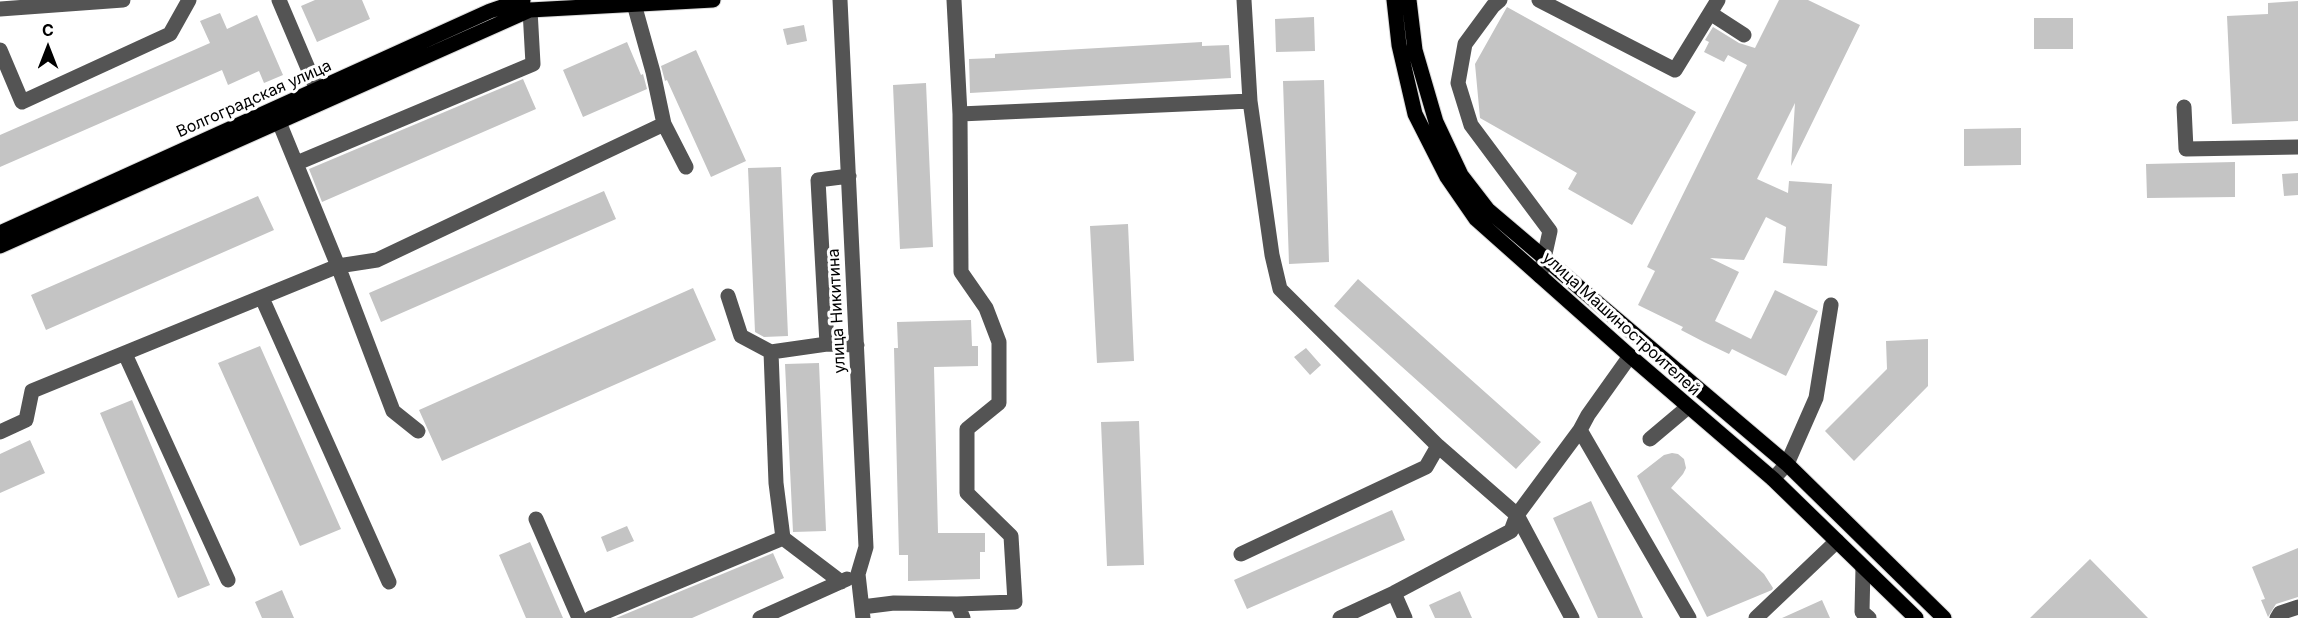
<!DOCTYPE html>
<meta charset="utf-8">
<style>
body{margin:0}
#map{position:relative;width:2298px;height:618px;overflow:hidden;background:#fff;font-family:Inter,sans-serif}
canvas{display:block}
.north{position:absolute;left:18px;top:18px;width:60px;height:60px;-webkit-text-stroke:4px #fff;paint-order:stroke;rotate:0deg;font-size:16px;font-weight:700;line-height:24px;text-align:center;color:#000}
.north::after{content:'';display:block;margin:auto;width:21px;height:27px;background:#000;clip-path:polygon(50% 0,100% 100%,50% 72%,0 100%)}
</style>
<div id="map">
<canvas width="2298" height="618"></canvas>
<div class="north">С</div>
</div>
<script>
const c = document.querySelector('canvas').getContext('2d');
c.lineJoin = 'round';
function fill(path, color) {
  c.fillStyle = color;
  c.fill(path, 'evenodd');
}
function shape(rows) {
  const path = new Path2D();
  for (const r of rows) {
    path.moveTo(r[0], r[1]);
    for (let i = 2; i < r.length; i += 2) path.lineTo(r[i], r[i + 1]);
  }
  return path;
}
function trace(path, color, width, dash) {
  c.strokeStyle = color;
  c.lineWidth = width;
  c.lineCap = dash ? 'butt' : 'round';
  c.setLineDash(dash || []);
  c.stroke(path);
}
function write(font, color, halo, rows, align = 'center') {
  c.font = font + ' Inter,sans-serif';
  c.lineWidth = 6;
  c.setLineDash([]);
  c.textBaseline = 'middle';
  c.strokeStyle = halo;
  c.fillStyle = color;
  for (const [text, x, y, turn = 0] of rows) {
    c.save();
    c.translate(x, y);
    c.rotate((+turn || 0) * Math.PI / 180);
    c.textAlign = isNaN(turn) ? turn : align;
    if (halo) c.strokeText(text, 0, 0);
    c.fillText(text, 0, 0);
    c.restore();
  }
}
fill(shape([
 [315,0,362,0,370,19,317,42,301,6],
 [1779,0,1808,0,1860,25,1791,166,1795,103,1757,179,1788,193,1789,181,1832,184,1827,266,1783,263,1786,227,1766,217,1744,260,1710,258,1739,272,1715,321,1751,339,1775,290,1818,311,1786,376,1732,349,1729,354,1704,342,1681,330,1683,327,1638,305,1655,271,1647,267,1747,65,1728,55,1724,62,1704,52,1709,42,1705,40,1713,27,1739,43,1755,48],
 [2298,1,2298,121,2232,124,2227,16,2268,14,2268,3],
 [1507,7,1696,112,1632,225,1568,189,1577,173,1480,118,1475,64],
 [220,13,227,29,257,15,283,75,264,83,259,71,228,85,222,70,0,167,0,135,210,43,200,21],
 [1314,17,1315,51,1276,52,1275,19],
 [2034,18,2073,18,2073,49,2034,49],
 [804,25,807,41,787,45,783,29],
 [627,42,641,75,643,74,647,89,583,117,563,70],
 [1202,42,1202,46,1229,45,1231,78,970,93,969,59,995,58,995,54],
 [696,50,746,161,711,177,667,80,665,81,661,66],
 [523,79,536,109,322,202,309,169],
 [1324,80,1329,262,1289,264,1283,81],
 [926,83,933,247,900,249,893,85],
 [2021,128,2021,165,1964,166,1964,129],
 [2235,162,2235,197,2147,198,2146,164],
 [781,167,788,336,764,337,755,332,748,168],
 [2298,173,2298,195,2284,196,2282,174],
 [604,191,616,219,381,322,369,293],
 [258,196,274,230,46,330,31,295],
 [1128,224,1134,361,1097,363,1090,226],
 [1358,279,1541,442,1516,469,1334,306],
 [693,288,716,340,442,461,419,410],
 [971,320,972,346,978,346,978,366,934,367,938,533,985,533,985,552,980,552,980,579,908,581,908,555,899,555,894,348,898,348,897,322],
 [1928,339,1928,386,1854,461,1825,431,1887,369,1886,341],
 [260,346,341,529,300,546,218,363],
 [1306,348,1321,365,1310,375,1294,357],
 [819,363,826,531,793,532,785,364],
 [132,400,210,585,178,598,100,413],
 [1139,421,1144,565,1107,566,1101,422],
 [30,440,45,473,0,493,0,454],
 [1672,453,1678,454,1684,459,1686,468,1683,474,1671,488,1764,574,1773,588,1772,590,1707,617,1637,476,1664,455],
 [1591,501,1643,618,1598,618,1553,518],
 [1392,510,1405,540,1247,609,1234,580],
 [627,526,634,541,607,552,601,537],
 [530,542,563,618,526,618,499,555],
 [2298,548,2298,597,2276,604,2268,617,2261,600,2265,599,2252,567],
 [773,553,784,578,692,618,616,618],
 [2090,559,2148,618,2030,618],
 [282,590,294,618,262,618,255,602],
 [1460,591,1472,618,1435,618,1429,605],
 [1822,600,1830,618,1782,618]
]), '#c4c4c4');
const major = shape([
 [1394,0,1399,45,1415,114,1447,177,1476,219,1630,356,1773,479,1916,618],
 [1409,0,1415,50,1436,122,1461,175,1488,210,1787,464,1944,618],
 [0,233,490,11,523,0],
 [0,246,530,10,713,0]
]);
trace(major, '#dbdbdb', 17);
trace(shape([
 [279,0,321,99],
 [840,0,866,547,858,574,863,618],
 [954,0,960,114,1250,101],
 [1244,0,1250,101,1272,255,1280,289,1438,446,1517,515,1572,618],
 [1500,0,1493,6,1465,44,1458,83,1471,125,1550,231,1540,276],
 [1539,0,1675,70,1718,0],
 [634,4,653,72,664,124,686,167],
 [0,9,123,0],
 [1710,13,1744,35],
 [0,50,22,102,170,34,189,0],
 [2184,107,2186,149,2298,147],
 [279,122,338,266,393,411,418,431],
 [297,163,533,64,530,10],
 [728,296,741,336,771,352],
 [262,298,389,582],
 [827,344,818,180,849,176],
 [125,354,228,580],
 [1580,430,1689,618],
 [0,432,26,420,32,391,338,266,377,260,664,124],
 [1650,439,1688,407],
 [1773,479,1787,464,1816,398,1831,305],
 [536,519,579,618],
 [1241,554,1426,467,1438,446],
 [1863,567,1862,612,1869,618],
 [841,582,783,538,776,483,771,352,827,344,857,345],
 [1394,593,1405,618],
 [957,604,1015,602,1011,536,967,493,967,429,999,403,999,342,986,308,961,272,960,114],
 [862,607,894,603,957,604,963,618],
 [591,618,783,538],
 [760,618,847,579],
 [1340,618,1394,593,1511,531,1517,515,1580,430,1588,415,1630,356],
 [1756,618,1837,541],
 [2277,618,2280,613,2298,607]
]), '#545454', 15);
trace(major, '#000', 15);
write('16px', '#000', '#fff', [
 ["Волгоградская улица",254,99,-24],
 ["улица Никитина",837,311,-93],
 ["улица Машиностроителей",1621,324,42]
]);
</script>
